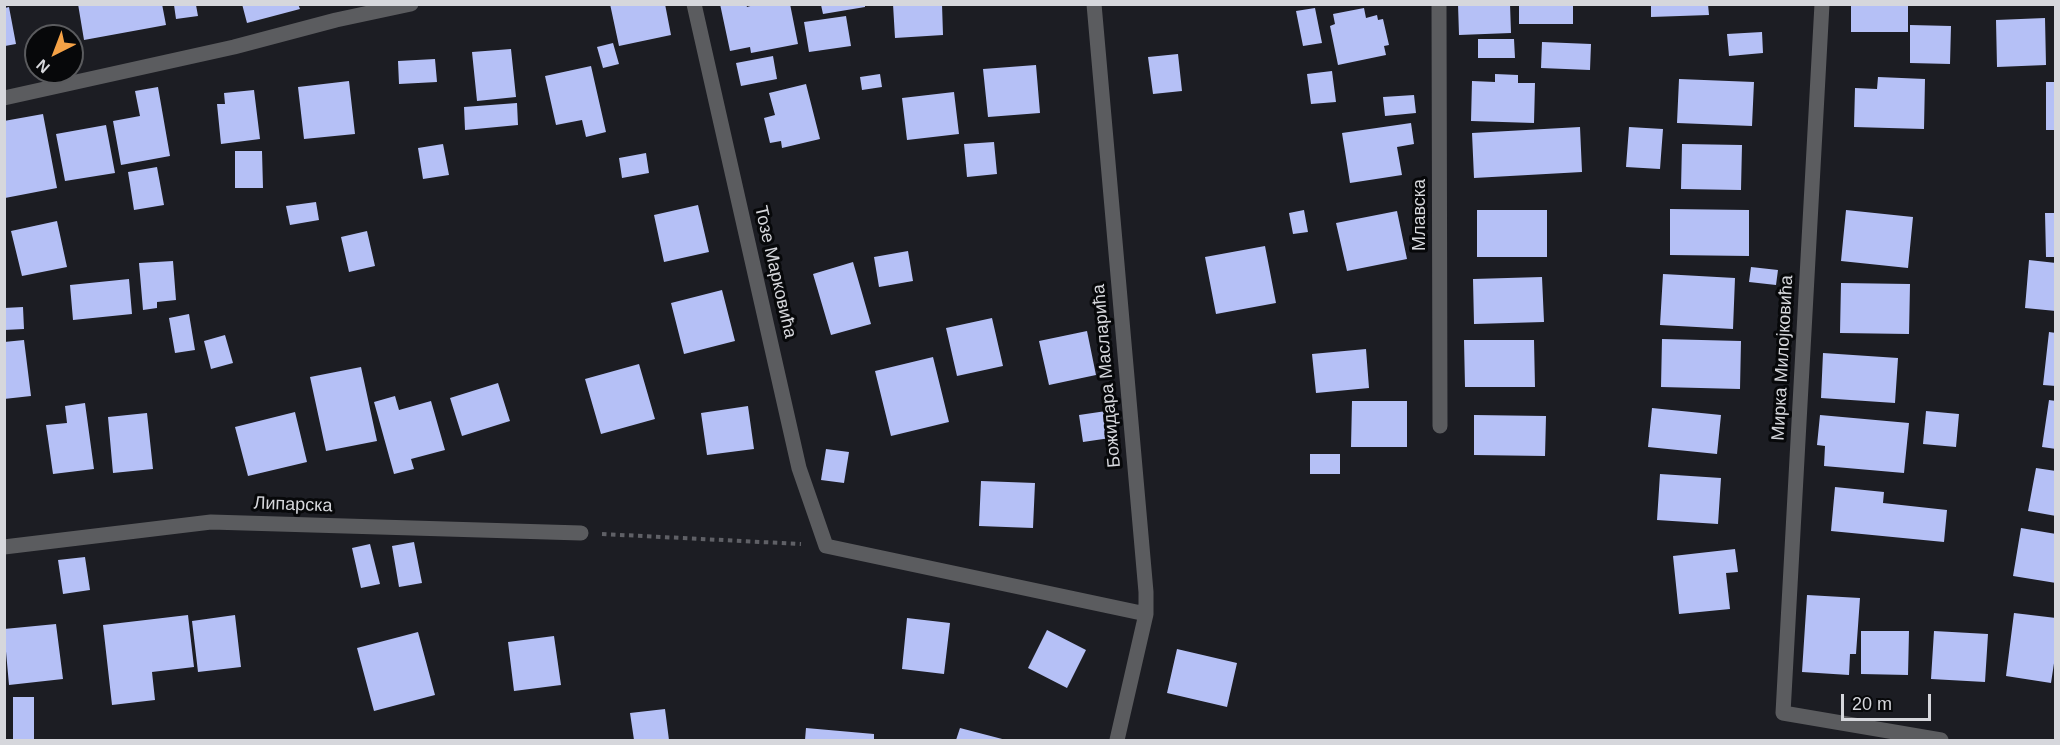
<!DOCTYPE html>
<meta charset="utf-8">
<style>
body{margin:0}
#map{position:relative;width:2060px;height:745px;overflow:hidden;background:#1c1d23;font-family:Helvetica,sans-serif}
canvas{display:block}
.frame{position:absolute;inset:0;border:6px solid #d6d7dc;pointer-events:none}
.north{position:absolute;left:24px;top:24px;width:60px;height:60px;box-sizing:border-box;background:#07080a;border:2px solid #5a5b5e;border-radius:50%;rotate:222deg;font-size:16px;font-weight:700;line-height:24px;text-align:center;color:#d6d7dc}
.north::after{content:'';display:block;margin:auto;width:21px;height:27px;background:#f5a246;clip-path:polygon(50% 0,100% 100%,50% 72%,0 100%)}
.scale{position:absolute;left:1841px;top:694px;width:90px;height:27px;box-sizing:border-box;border:3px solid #d6d7dc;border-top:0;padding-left:8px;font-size:18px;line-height:21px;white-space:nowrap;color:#d6d7dc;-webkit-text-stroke:4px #07080a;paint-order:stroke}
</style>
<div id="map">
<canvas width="2060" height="745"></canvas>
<div class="frame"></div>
<div class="north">N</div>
<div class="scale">20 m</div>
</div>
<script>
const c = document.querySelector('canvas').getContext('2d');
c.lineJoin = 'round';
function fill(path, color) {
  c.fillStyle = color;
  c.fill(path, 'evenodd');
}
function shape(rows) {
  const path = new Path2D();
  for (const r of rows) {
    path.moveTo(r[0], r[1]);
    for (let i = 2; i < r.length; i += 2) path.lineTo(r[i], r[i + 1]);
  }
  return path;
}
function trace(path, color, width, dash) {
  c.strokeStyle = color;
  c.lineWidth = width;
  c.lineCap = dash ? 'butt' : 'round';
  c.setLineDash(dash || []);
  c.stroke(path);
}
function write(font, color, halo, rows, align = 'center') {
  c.font = font + ' Helvetica,sans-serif';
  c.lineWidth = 6;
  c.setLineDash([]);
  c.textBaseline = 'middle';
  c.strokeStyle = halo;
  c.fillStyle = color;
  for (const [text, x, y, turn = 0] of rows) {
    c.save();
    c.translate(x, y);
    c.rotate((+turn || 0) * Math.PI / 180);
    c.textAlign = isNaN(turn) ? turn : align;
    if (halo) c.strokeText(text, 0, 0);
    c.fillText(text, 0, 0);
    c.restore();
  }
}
fill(shape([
 [78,4,162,4,166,25,84,40],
 [242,4,298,4,300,9,247,23],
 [610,4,665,4,671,35,619,46],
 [720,4,746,4,747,7,757,4,790,4,798,44,751,53,750,47,730,51],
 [893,4,942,4,943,35,895,38],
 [1458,4,1510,4,1511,33,1459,35],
 [1519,4,1573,4,1573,24,1519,24],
 [1651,4,1708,4,1709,15,1651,17],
 [1851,4,1908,4,1908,32,1851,32],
 [174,5,196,5,198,16,176,19],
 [821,5,865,5,865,7,823,14],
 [9,7,16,44,5,46,5,8],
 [1315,8,1322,43,1303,46,1296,11],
 [1364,8,1366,18,1377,15,1378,20,1383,19,1389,45,1384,46,1386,55,1338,65,1330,26,1335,24,1333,14],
 [846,16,851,46,809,52,804,22],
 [2045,18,2046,65,1997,67,1996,20],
 [1910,25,1951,26,1950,64,1910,63],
 [1762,32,1763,53,1729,56,1727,34],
 [1478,39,1514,39,1515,58,1478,58],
 [1542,42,1591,44,1590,70,1541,68],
 [613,43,619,64,603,68,597,47],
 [511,49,516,97,477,101,472,52],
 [1178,54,1182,91,1153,94,1148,57],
 [773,56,777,79,741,86,736,63],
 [435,59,437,82,399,84,398,61],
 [1036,65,1040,113,988,117,983,69],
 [591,66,606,132,586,137,582,120,556,125,545,76],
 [1332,71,1336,102,1311,104,1307,74],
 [880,74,882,87,862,90,860,77],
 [1495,74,1518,75,1518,83,1535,83,1534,123,1471,121,1472,81,1495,82],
 [1878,77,1925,79,1924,129,1854,127,1855,88,1877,89],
 [1679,79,1754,82,1752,126,1677,123],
 [349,81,355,134,304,139,298,87],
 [2046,82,2056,82,2056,130,2046,130],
 [806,84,820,139,782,148,781,141,770,143,764,118,775,115,769,93],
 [158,87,170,156,121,165,113,121,140,116,135,91],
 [254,90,260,139,221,144,217,104,225,104,224,93],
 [954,92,959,134,907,140,902,98],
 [1414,95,1416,113,1385,116,1383,97],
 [517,103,518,125,465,130,464,107],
 [43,114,57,188,5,198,4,121],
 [1411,123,1414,144,1397,147,1402,175,1350,183,1342,133],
 [106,125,115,173,65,181,56,134],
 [1580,127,1582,172,1474,178,1472,133],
 [1629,127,1663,129,1660,169,1626,167],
 [994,142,997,174,967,177,964,144],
 [443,144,449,175,423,179,418,148],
 [1682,144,1742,145,1741,190,1681,189],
 [235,151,262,151,263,188,235,188],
 [646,153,649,173,622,178,619,158],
 [157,167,164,205,134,210,128,172],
 [316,202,319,220,290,225,286,206],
 [698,205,709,252,664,262,654,215],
 [1670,209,1749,210,1749,256,1670,255],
 [1304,210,1308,232,1293,234,1289,213],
 [1477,210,1547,210,1547,257,1477,257],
 [1846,210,1913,217,1908,268,1841,261],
 [1397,211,1407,259,1347,271,1336,223],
 [2045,213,2056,213,2056,257,2046,257],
 [57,221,67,267,22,276,11,231],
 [367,231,375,266,349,272,341,237],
 [1265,246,1276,303,1216,314,1205,257],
 [908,251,913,281,879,287,874,257],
 [2029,260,2056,263,2056,311,2025,308],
 [173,261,176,300,157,302,157,308,143,310,139,263],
 [853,262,871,324,831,335,813,274],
 [1751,267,1778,270,1776,285,1749,282],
 [1663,274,1735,278,1733,329,1660,325],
 [1542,277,1544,322,1474,324,1473,279],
 [129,279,132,314,73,320,70,285],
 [1841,283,1910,284,1909,334,1840,333],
 [722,290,735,341,684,354,671,303],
 [23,307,24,329,4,330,4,308],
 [189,314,195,350,175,353,169,318],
 [992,318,1003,366,957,376,946,328],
 [1087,331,1096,375,1049,385,1039,341],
 [2049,332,2056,333,2056,386,2043,385],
 [225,335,233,363,211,369,204,341],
 [1662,339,1741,341,1740,389,1661,387],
 [24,340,31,396,4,399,4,342],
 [1464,340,1534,340,1535,387,1465,387],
 [1366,349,1369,388,1316,393,1312,354],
 [1823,353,1898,358,1895,403,1821,398],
 [933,357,949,422,891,436,875,371],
 [639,364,655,419,601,434,585,379],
 [361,367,377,441,326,451,310,377],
 [498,383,510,421,462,436,450,398],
 [395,396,399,410,431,401,445,450,411,459,414,469,394,474,374,402],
 [2049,400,2056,401,2056,449,2042,447],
 [1352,401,1407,401,1407,447,1351,447],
 [85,403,94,469,53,474,46,425,67,423,65,406],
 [748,406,754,449,707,455,701,413],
 [1652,408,1721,415,1717,454,1648,447],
 [1113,410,1117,437,1083,442,1079,415],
 [1926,411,1959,414,1956,447,1923,444],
 [295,412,307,462,248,476,235,427],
 [147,413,153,469,113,473,108,417],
 [1474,415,1546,416,1545,456,1474,455],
 [1820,415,1909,423,1904,473,1824,466,1825,446,1817,445],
 [826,449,849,452,844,483,821,480],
 [1310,454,1340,454,1340,474,1310,474],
 [2036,468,2056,471,2056,516,2028,511],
 [1660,474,1721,478,1718,524,1657,520],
 [981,481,1035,483,1033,528,979,526],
 [1835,487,1884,492,1883,503,1947,510,1944,542,1831,531],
 [2021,528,2056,534,2056,583,2013,576],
 [414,542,422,583,399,587,392,546],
 [370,544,380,584,361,588,352,548],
 [1735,549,1738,572,1726,573,1730,609,1679,614,1673,556],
 [85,557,90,590,63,594,58,560],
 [1807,595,1860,598,1856,654,1850,654,1849,675,1802,672],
 [2014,613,2056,618,2056,650,2051,683,2006,676],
 [188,615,194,667,152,672,155,700,112,705,103,625],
 [235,615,241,667,198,672,192,621],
 [907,618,950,623,944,674,902,669],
 [56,624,63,679,9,685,4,629],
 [1047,630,1086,650,1067,688,1028,668],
 [1861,631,1909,631,1908,675,1861,674],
 [1934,631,1988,634,1985,682,1931,679],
 [418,632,435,695,374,711,357,648],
 [554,636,561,685,514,691,508,642],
 [1177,649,1237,663,1227,707,1167,693],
 [13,697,34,697,34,739,13,739],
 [665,709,669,740,634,740,630,713],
 [806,728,874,734,874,740,805,740],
 [960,728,1006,740,956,740]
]), '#b5c0f6');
trace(shape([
 [602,534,801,544]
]), '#5f6066', 4, [4.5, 4.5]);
trace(shape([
 [694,4,799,468,826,546,1146,614],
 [1094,4,1146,592,1146,614,1117,740],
 [1439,4,1440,426],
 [1822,4,1783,713,1941,740],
 [4,98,234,47,336,20,411,4],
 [4,547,211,522,581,533]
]), '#5b5c5f', 15);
write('18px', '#d6d7dc', '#07080a', [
 ["Млавска",1420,215,-90],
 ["Тозе Марковића",775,272,77],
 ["Мирка Милојковића",1783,358,-87],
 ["Божидара Масларића",1107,376,-95],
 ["Липарска",293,505,2]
]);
</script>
